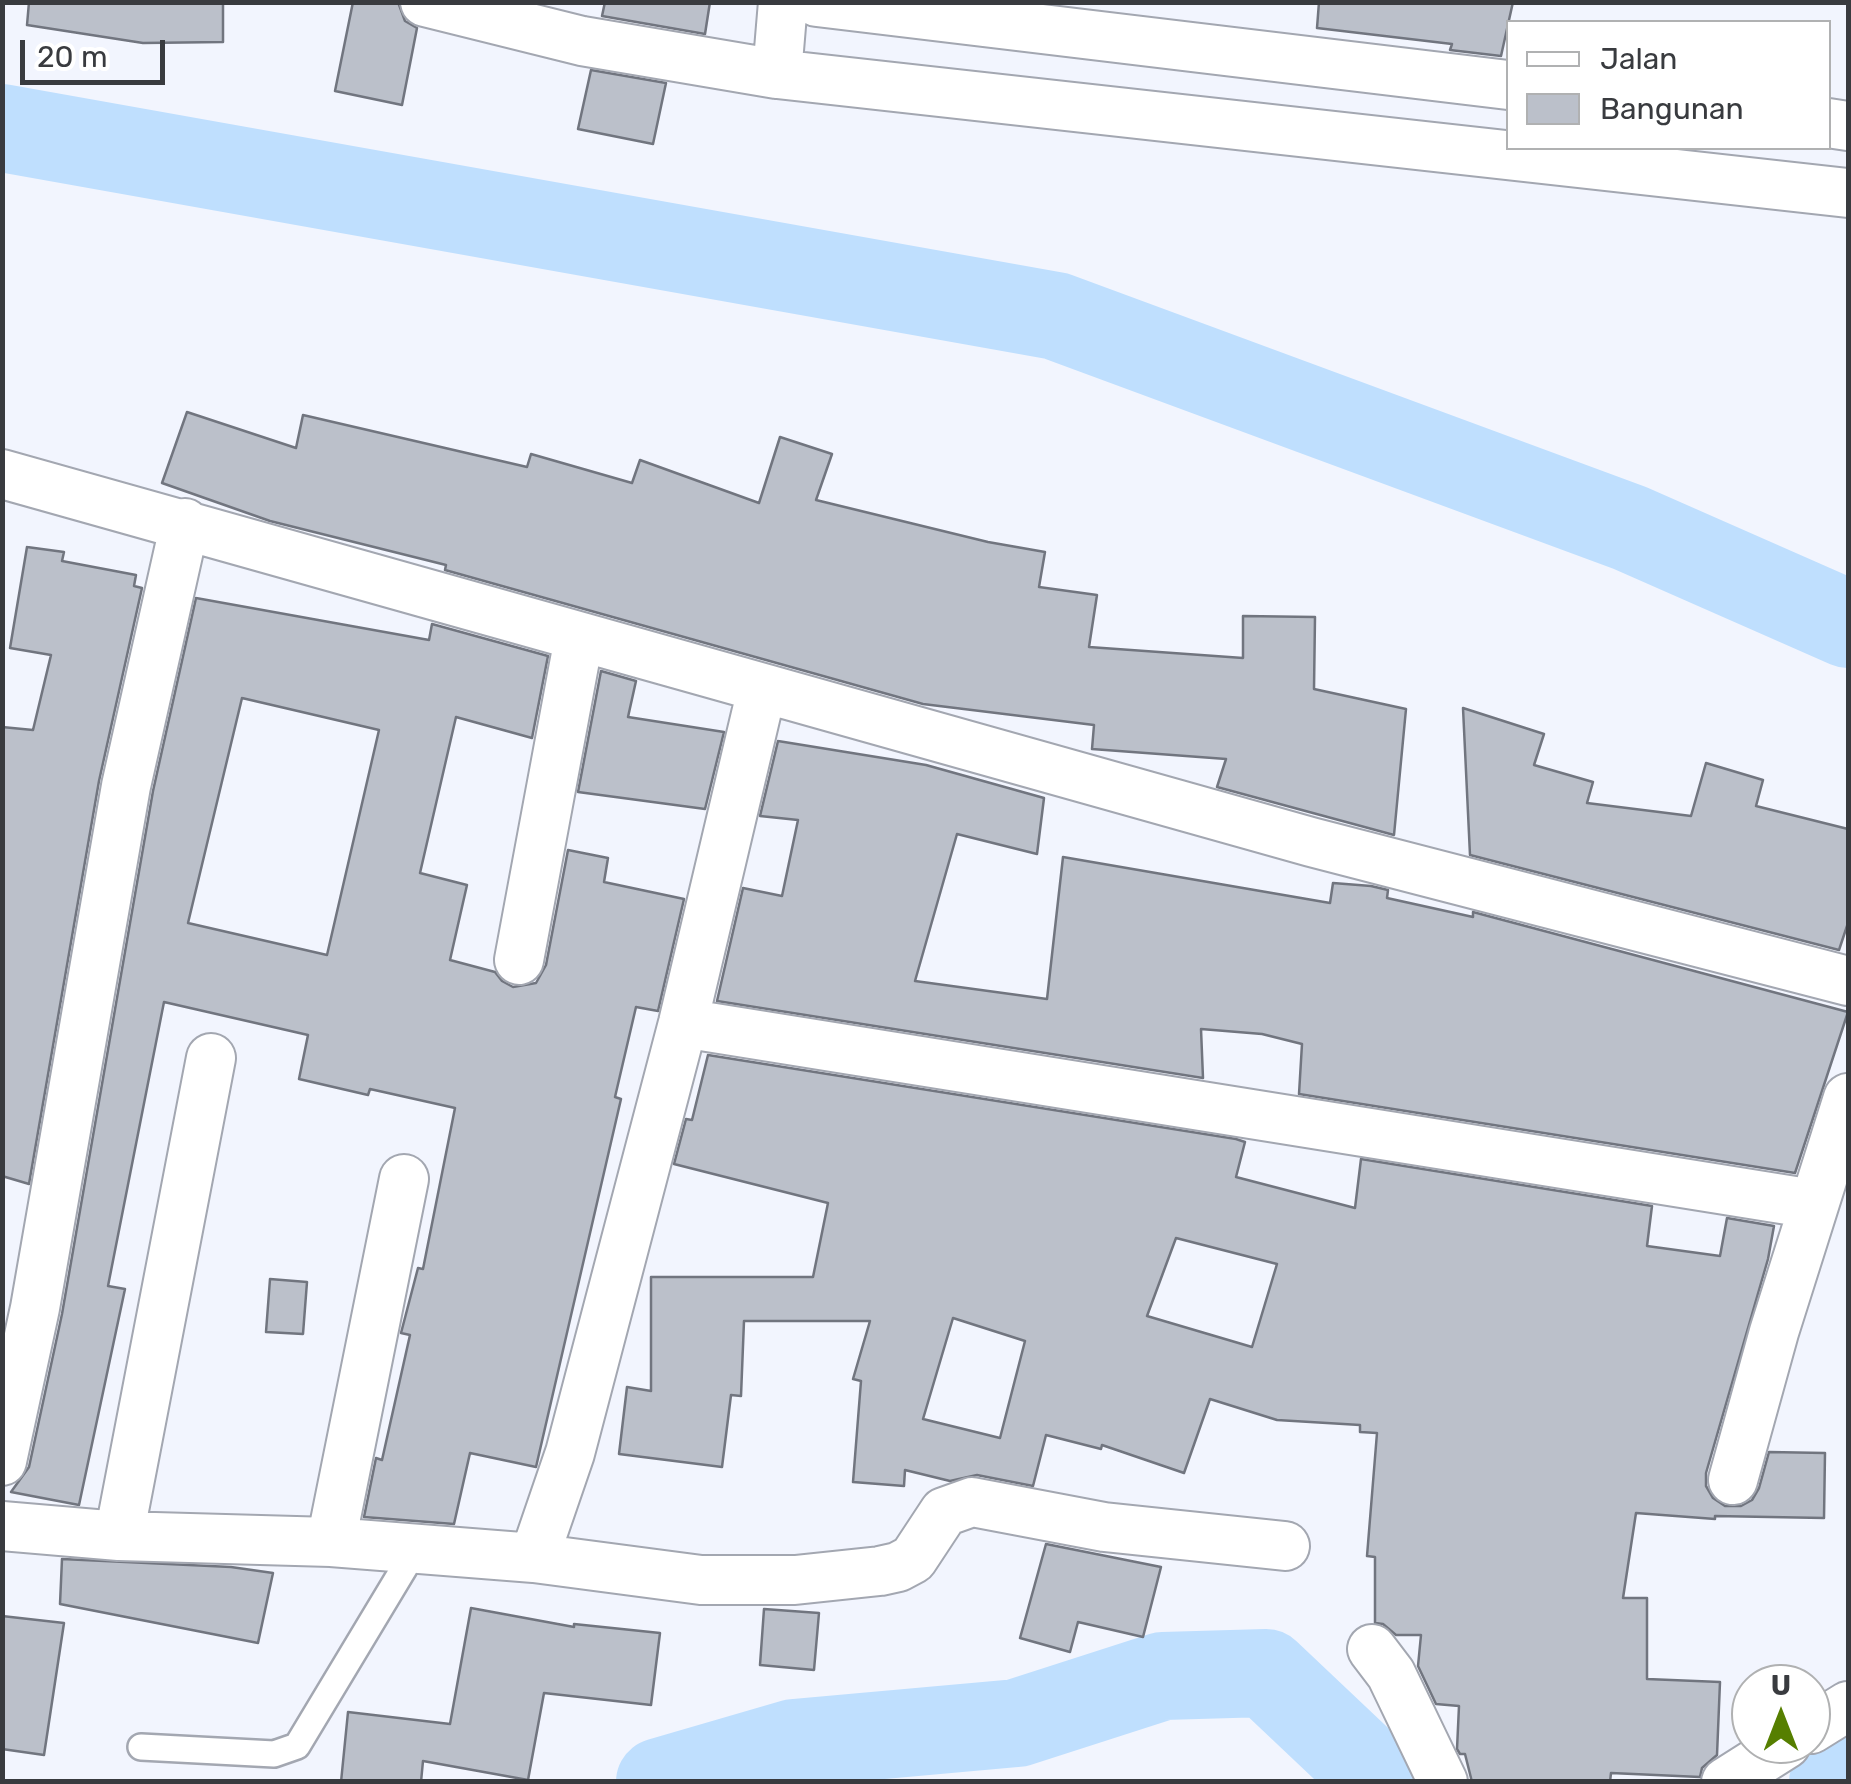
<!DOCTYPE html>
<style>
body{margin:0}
#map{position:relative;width:1851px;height:1784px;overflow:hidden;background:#f2f5fe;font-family:Rubik,sans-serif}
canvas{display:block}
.frame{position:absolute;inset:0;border:5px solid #393b3f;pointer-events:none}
.legend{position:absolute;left:1506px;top:20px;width:325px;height:130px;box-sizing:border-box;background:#fff;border:2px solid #b0b1b2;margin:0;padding:12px 18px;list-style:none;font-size:30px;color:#393b3f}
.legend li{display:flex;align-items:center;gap:20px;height:50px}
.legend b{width:50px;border:2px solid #b0b1b2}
.north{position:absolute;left:1731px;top:1664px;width:100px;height:100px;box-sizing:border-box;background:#fff;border:2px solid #b0b1b2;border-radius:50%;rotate:0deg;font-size:28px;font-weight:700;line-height:40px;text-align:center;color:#393b3f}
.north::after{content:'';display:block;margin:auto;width:35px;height:45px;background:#567f00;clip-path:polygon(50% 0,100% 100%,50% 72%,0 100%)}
.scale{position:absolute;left:20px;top:40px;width:145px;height:45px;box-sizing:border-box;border:5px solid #393b3f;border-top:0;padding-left:12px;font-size:30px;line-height:35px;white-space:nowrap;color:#393b3f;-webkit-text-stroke:8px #fff;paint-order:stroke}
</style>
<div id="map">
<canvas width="1851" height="1784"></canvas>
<div class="frame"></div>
<ul class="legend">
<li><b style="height:12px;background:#fff"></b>Jalan</li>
<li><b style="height:28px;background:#bbc0ca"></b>Bangunan</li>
</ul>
<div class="north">U</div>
<div class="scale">20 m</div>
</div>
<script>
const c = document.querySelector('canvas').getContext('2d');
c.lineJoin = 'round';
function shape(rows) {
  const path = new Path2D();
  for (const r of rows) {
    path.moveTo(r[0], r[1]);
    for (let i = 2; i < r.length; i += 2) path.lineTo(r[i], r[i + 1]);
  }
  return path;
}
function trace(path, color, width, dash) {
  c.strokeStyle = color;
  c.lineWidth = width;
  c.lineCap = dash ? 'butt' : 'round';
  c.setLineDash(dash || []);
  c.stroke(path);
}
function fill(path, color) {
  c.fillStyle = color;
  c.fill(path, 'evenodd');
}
trace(shape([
 [2,128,1056,316,1630,528,1848,624],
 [660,1782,794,1743,1017,1723,1163,1676,1266,1673,1358,1760,1369,1782],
 [1833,1782,1848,1774]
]), '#bfdffe', 88);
const building = shape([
 [29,2,223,2,223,42,143,43,27,25,29,2],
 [353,2,398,2,405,21,417,28,402,105,335,91,353,2],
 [605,2,710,2,705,34,602,16,605,2],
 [1319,2,1513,2,1501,56,1450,50,1452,44,1317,28,1319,2],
 [591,70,666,83,653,144,578,129,591,70],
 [187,412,296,448,303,415,527,467,531,454,632,483,640,460,759,503,780,437,832,454,816,500,988,542,1045,552,1039,587,1097,595,1089,647,1243,658,1243,616,1315,617,1314,689,1406,709,1394,835,1217,787,1226,759,1092,749,1094,725,923,704,445,570,446,565,270,521,162,483,187,412],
 [27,547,64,552,62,561,136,575,134,586,142,588,99,781,29,1184,2,1176,2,727,33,730,51,655,10,648,27,547],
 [196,598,429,640,432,624,548,656,532,738,456,717,420,873,467,885,450,960,495,972,502,981,513,987,536,983,546,965,568,850,608,858,604,882,684,899,658,1011,636,1007,615,1097,621,1099,536,1467,470,1453,454,1524,364,1517,376,1458,382,1460,410,1335,401,1333,418,1268,423,1269,455,1108,370,1089,368,1095,299,1079,308,1035,164,1002,108,1286,125,1289,79,1505,11,1492,29,1467,62,1314,153,791,196,598],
 [242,698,379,730,327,955,188,923,242,698],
 [601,671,636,681,628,717,724,732,705,809,578,792,601,671],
 [1463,708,1544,734,1534,765,1593,782,1587,803,1691,816,1706,763,1763,780,1756,806,1848,829,1848,923,1839,950,1470,855,1463,708],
 [778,741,926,765,1044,798,1037,854,957,834,915,981,1047,999,1063,857,1330,903,1333,883,1371,886,1388,890,1387,898,1473,917,1473,912,1848,1012,1795,1173,1299,1094,1302,1044,1262,1034,1201,1029,1203,1078,717,1001,743,888,782,896,798,820,760,816,778,741],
 [708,1055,1236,1139,1245,1142,1236,1177,1355,1208,1361,1159,1652,1206,1647,1246,1720,1256,1727,1218,1774,1226,1768,1259,1706,1473,1706,1486,1713,1498,1725,1506,1741,1506,1752,1500,1759,1488,1769,1452,1825,1453,1824,1518,1715,1516,1715,1519,1636,1513,1623,1598,1647,1598,1647,1679,1720,1682,1717,1755,1702,1768,1700,1777,1611,1773,1610,1782,1472,1782,1465,1754,1460,1754,1457,1749,1459,1706,1436,1704,1418,1666,1421,1635,1396,1635,1383,1624,1375,1623,1375,1557,1367,1556,1377,1433,1360,1432,1360,1425,1277,1420,1210,1399,1184,1473,1102,1445,1101,1449,1046,1435,1033,1486,977,1475,950,1481,905,1470,904,1486,853,1482,861,1381,853,1379,870,1321,744,1321,741,1396,731,1395,722,1467,619,1454,627,1387,651,1391,651,1277,813,1277,828,1203,674,1164,686,1119,692,1120,708,1055],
 [1176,1238,1277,1264,1252,1347,1147,1316,1176,1238],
 [953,1318,1025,1341,1000,1438,923,1419,953,1318],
 [270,1279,307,1282,303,1334,266,1332,270,1279],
 [1046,1544,1161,1567,1143,1637,1078,1622,1070,1652,1020,1638,1046,1544],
 [62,1559,231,1567,273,1573,258,1643,60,1604,62,1559],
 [471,1608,574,1627,574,1624,660,1633,651,1705,544,1693,528,1780,423,1761,421,1782,341,1782,348,1712,450,1724,471,1608],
 [764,1609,819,1613,814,1670,760,1665,764,1609],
 [2,1616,64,1623,44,1755,2,1749,2,1616]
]);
fill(building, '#bbc0ca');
trace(building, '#71757f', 2.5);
const service = shape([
 [141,1747,274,1754,297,1746,415,1550]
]);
const minor = shape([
 [425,2,582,41,777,74,1848,193],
 [817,2,1508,85],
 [777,74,783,2],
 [1828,123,1848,126],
 [2,474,1311,842,1848,981],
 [519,960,579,638],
 [683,1023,1813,1204],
 [2,1461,35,1308,126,786,185,523],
 [1733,1480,1774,1332,1848,1098],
 [2,1526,119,1536,331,1542,534,1558,570,1453,683,1023,762,689],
 [119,1536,211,1058],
 [331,1542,404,1179],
 [534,1558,701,1580,795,1580,880,1571,898,1567,913,1559,944,1512,972,1502,1104,1527,1285,1546],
 [1372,1649,1391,1674,1443,1782],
 [1811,1729,1848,1706],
 [1726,1782,1786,1744]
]);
trace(service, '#a3a7b1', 30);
trace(minor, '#a3a7b1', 52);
trace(service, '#fff', 25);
trace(minor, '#fff', 48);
</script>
